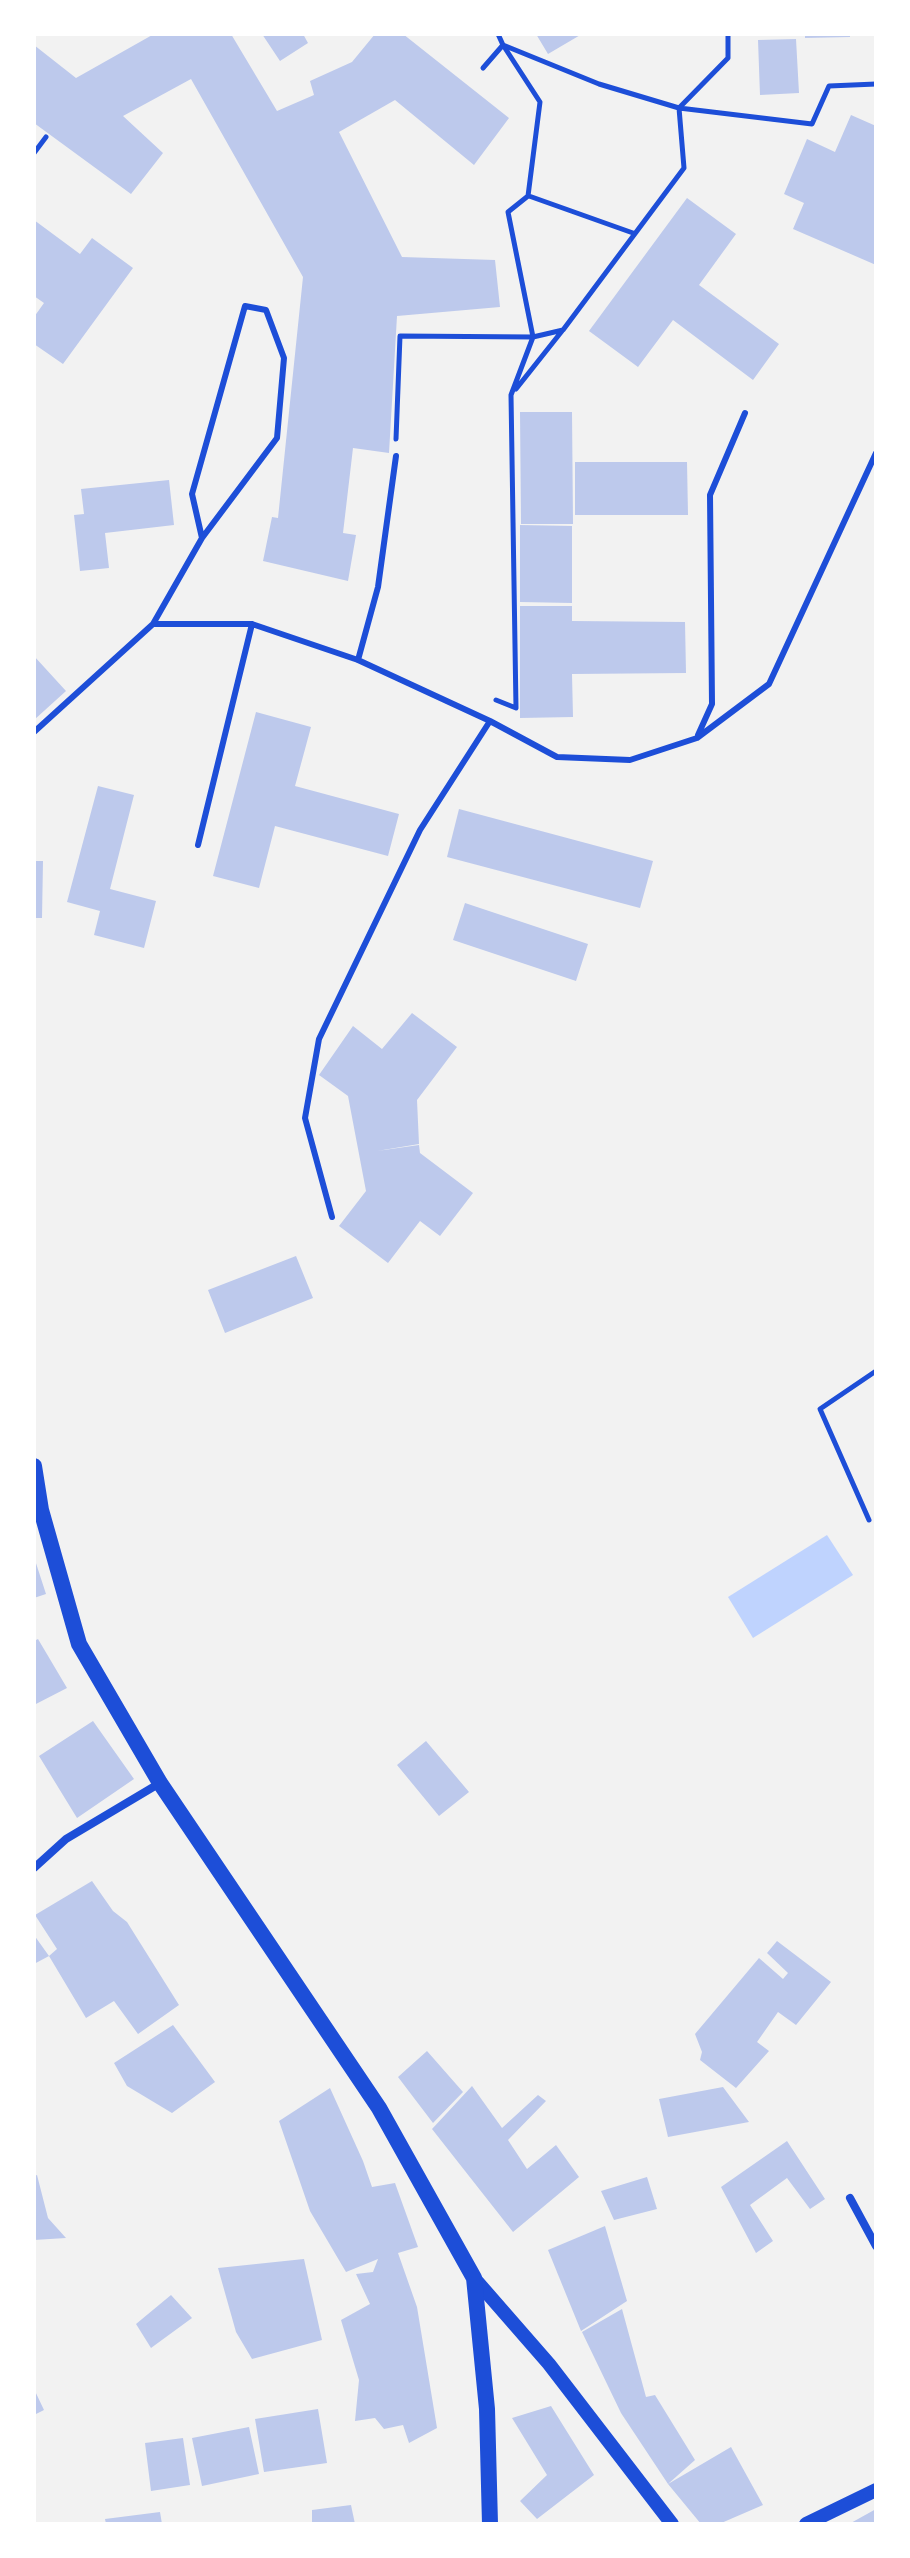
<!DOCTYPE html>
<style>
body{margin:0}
#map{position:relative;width:910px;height:2558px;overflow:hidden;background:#f2f2f2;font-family:Raleway,sans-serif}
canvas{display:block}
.frame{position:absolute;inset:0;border:36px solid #fff;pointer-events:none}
</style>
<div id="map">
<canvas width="910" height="2558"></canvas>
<div class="frame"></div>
</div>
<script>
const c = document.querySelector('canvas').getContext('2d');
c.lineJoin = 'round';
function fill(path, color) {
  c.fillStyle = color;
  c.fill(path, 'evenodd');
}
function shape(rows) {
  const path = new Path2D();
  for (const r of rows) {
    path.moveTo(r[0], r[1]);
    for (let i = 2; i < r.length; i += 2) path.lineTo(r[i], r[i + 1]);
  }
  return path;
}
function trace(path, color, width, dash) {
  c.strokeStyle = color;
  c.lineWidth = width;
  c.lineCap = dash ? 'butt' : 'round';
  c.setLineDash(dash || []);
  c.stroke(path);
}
fill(shape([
 [827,1535,853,1575,753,1638,728,1597]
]), '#bfd3fe');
fill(shape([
 [154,34,231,34,277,111,314,95,310,81,352,62,375,34,403,34,509,118,474,165,395,100,339,132,402,257,495,260,500,307,397,316,389,453,353,448,343,533,356,535,348,581,263,561,272,517,278,518,303,277,191,79,123,116,163,153,131,194,34,123,34,45,76,78],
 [262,34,303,34,308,43,280,61],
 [536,34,582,34,548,54],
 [805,34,850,34,850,37,805,38],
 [796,39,799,93,760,95,758,40],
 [851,115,876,126,876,265,793,229,804,203,784,194,807,139,835,152],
 [687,198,736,234,699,285,779,344,753,380,673,320,638,367,589,331],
 [34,220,80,254,92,238,133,268,63,364,34,344,34,317,44,303,34,296],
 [520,412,572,412,573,524,521,524],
 [575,462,687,462,688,515,575,515],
 [169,480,174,525,105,533,109,568,80,571,74,515,84,514,81,489],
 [520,525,572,526,572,603,520,602],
 [520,606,572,606,572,621,685,622,686,673,572,674,573,717,520,718],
 [34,656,66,691,34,720],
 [256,712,311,727,295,786,399,814,388,856,275,826,259,888,213,876],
 [98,786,134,795,110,889,156,901,144,948,94,935,100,911,67,902],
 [459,809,653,861,640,908,447,857],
 [34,861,43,861,42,918,34,918],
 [465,903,588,944,576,981,453,940],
 [412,1013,457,1047,417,1100,419,1144,377,1151,419,1145,420,1153,473,1193,440,1236,420,1221,388,1263,339,1226,366,1191,348,1096,319,1075,353,1026,382,1049],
 [296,1256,313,1298,225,1333,208,1290],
 [34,1557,46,1594,34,1598],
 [38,1639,67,1688,34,1705,34,1641],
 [93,1721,134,1779,77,1818,39,1756],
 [426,1741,469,1792,439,1816,397,1765],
 [92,1881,113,1911,127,1922,179,2005,138,2034,114,2001,86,2018,49,1956,34,1964,34,1935,49,1956,57,1949,35,1915],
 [777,1941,831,1982,796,2025,778,2012,757,2042,769,2051,736,2088,700,2060,702,2052,695,2034,759,1958,783,1979,788,1973,767,1953],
 [173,2025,215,2082,172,2113,127,2086,114,2063],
 [427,2051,463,2092,433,2123,398,2077],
 [472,2086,502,2128,538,2095,546,2101,508,2140,527,2169,556,2145,579,2177,513,2232,432,2129],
 [723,2087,749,2122,668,2137,659,2099],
 [330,2088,363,2161,372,2187,395,2183,418,2247,398,2253,417,2307,437,2428,409,2443,403,2425,384,2429,375,2418,355,2421,359,2380,341,2320,370,2304,356,2274,373,2272,378,2259,346,2272,310,2211,279,2121],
 [787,2141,825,2199,810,2209,787,2178,750,2205,773,2241,756,2253,721,2187],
 [37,2175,48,2218,66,2238,34,2240,34,2176],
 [647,2177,657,2209,614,2220,601,2191],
 [605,2226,627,2301,581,2331,548,2250],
 [304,2259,322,2340,252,2359,236,2332,218,2268],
 [171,2295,192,2318,151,2348,136,2324],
 [622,2309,646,2397,655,2395,695,2460,668,2484,621,2413,582,2332],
 [34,2389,44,2410,34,2415],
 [551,2406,594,2475,537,2519,520,2501,547,2475,512,2418],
 [318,2409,327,2463,264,2472,255,2419],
 [249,2427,259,2474,202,2486,192,2438],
 [183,2438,190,2485,151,2491,145,2443],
 [731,2447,763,2505,719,2524,701,2524,668,2484],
 [351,2505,355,2524,312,2524,312,2510],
 [876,2509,876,2524,849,2524],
 [160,2512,162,2524,106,2524,105,2519]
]), '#bdc9ec');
trace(shape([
 [483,68,503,45,599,84,679,108,812,124,829,86,876,84],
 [34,153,46,137],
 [529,196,633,233],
 [516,389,562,331],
 [396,439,400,336,533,337,563,330,684,168,679,108,728,58,728,34],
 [496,700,516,708,511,395,533,337,508,212,528,196,540,102,503,45,498,34],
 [869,1520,820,1409,876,1371]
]), '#1d4ed8', 5);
trace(shape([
 [153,624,202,538,277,438,284,358,266,310,245,306,192,494,202,538],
 [358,660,378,587,396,456],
 [34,732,153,624,252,624,358,660,490,721,557,757,630,760,697,738,769,684,876,453],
 [698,735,712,704,710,495,745,413],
 [198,845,252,624],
 [332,1217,305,1118,319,1039,420,830,490,721]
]), '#1d4ed8', 6);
trace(shape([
 [34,1868,66,1839,160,1783],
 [850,2198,876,2246]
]), '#1d4ed8', 8);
trace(shape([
 [474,2278,549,2364,672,2524],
 [806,2524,876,2490]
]), '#1d4ed8', 14);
trace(shape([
 [34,1466,41,1510,79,1644,160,1783,379,2108,474,2278,487,2409,490,2524]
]), '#1d4ed8', 16);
</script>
